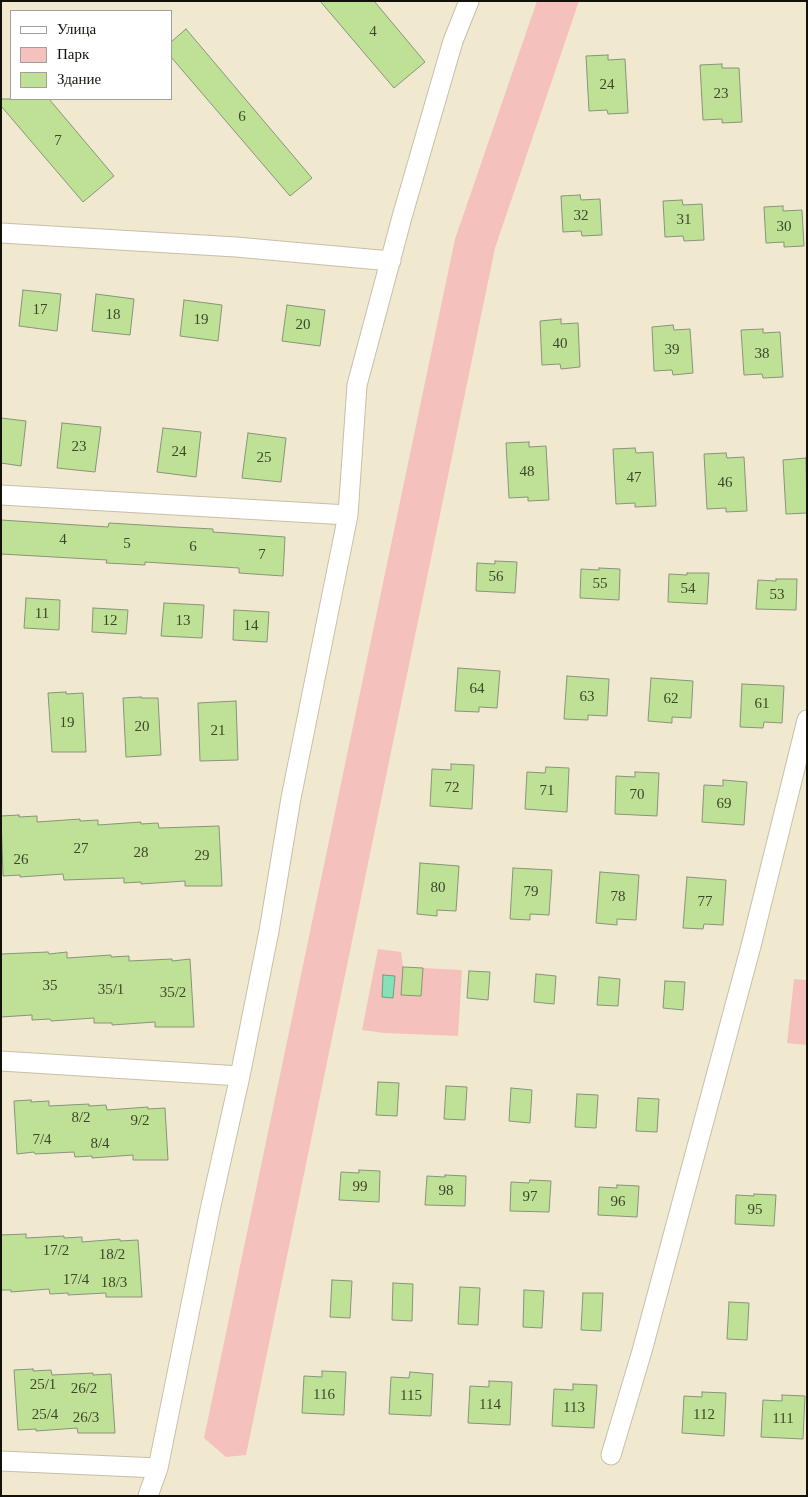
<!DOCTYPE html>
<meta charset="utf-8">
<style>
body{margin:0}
#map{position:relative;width:808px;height:1497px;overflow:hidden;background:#f0e9d0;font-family:"Times New Roman",serif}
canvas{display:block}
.frame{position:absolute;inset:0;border:2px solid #141109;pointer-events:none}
.legend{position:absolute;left:10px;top:10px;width:162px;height:90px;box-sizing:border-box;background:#fff;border:1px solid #a1a09d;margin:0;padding:6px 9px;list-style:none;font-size:15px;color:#141109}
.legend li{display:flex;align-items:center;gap:10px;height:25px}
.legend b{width:25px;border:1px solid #a1a09d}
</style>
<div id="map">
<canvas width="808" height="1497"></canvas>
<div class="frame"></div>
<ul class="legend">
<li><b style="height:6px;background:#fff"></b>Улица</li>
<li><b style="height:14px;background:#f5c1bc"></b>Парк</li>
<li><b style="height:14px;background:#bfe195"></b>Здание</li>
</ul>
</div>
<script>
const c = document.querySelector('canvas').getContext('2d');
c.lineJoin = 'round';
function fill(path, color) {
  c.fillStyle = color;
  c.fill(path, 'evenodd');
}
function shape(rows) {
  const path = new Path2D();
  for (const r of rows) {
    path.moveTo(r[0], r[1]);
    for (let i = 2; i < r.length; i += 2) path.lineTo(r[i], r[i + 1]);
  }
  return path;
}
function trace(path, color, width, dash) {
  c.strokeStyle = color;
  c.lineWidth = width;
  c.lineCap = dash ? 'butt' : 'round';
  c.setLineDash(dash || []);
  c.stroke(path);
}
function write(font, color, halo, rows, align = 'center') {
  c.font = font + ' "Times New Roman",serif';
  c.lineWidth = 5;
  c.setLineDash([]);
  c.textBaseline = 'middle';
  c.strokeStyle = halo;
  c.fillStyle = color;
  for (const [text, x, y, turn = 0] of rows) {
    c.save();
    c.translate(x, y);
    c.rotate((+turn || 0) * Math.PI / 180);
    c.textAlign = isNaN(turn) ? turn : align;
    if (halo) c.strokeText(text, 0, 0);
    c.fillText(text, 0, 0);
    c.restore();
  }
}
fill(shape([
 [537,1,579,1,495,248,246,1455,226,1457,204,1438,455,239],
 [378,949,401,952,403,967,401,995,421,996,423,968,462,970,458,1036,384,1033,362,1030],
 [794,979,807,980,807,1045,787,1043]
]), '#f5c1bc');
const water = shape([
 [383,975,395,976,393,998,382,997,383,975]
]);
fill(water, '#86e1b6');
trace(water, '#64a382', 1);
const building = shape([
 [320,1,374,1,425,62,394,88,320,1],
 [186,29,312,178,290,196,171,57,171,42,186,29],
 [608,55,608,60,625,59,628,113,608,114,607,110,589,111,586,56,608,55],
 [722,64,722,68,739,68,742,122,722,123,722,119,703,120,700,65,722,64],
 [1,99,49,99,114,176,83,202,1,106,1,99],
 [580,195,581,200,600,199,602,235,582,236,581,231,563,232,561,196,580,195],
 [682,200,683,205,702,204,704,240,684,241,683,236,665,237,663,201,682,200],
 [783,206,783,211,802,210,804,246,784,247,784,242,766,243,764,207,783,206],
 [23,290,61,294,57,331,19,326,23,290],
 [96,294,134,299,130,335,92,331,96,294],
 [184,300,222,305,218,341,180,336,184,300],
 [287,305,325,310,320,346,282,341,287,305],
 [561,319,561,324,578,323,580,367,561,369,560,364,542,365,540,321,561,319],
 [673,325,674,330,690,329,693,373,673,375,672,370,654,371,652,327,673,325],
 [763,329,763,333,780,332,783,377,763,378,762,374,744,375,741,330,763,329],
 [1,418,26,421,21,466,1,463,1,418],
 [62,423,101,427,95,472,57,468,62,423],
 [163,428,201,432,196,477,157,472,163,428],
 [248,433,286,438,281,482,242,478,248,433],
 [529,442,529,447,546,446,549,500,528,501,528,497,509,498,506,443,529,442],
 [635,448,636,453,653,452,656,506,635,507,635,503,616,504,613,449,635,448],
 [726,453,727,458,744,457,747,511,726,512,726,508,707,509,704,454,726,453],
 [806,458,807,513,786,514,783,460,806,458],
 [1,520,108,527,109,523,175,527,213,529,213,532,285,537,283,576,239,573,239,568,145,562,145,565,106,563,107,560,1,554,1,520],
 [495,561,517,562,515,593,476,591,477,563,495,564,495,561],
 [599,568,620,569,619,600,580,598,581,569,599,570,599,568],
 [687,573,709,573,707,604,668,602,669,574,687,575,687,573],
 [776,579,797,579,796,610,756,609,758,580,776,581,776,579],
 [26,598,60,600,59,630,24,628,26,598],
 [164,603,204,605,202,638,161,636,164,603],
 [93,608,128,610,126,634,92,632,93,608],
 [234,610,269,612,267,642,233,640,234,610],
 [458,668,500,671,497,708,479,707,479,712,455,711,458,668],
 [567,676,609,679,607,716,588,715,588,720,564,719,567,676],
 [651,678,693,681,691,718,672,717,672,723,648,721,651,678],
 [742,684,784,686,782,723,764,722,763,728,740,727,742,684],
 [66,692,66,694,83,693,86,752,52,752,48,693,66,692],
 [141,697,141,698,158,698,161,755,126,757,123,698,141,697],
 [236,701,238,760,200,761,198,703,236,701],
 [451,764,474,765,472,809,430,806,432,769,451,770,451,764],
 [546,767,569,768,567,812,525,809,527,772,545,773,546,767],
 [635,772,659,773,657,816,615,814,616,776,635,777,635,772],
 [723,780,747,782,744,825,702,822,704,785,723,786,723,780],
 [19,815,19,817,37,816,37,822,80,819,80,821,98,820,98,825,141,822,141,824,158,823,159,828,219,826,222,886,185,886,185,881,141,884,141,882,124,883,124,878,64,880,63,874,20,877,20,875,3,876,1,816,19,815],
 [420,863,459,866,456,911,437,910,437,916,417,914,420,863],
 [513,868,552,870,549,915,530,914,530,920,510,919,513,868],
 [600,872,639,875,636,920,617,919,617,925,596,923,600,872],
 [687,877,726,880,723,925,704,924,703,929,683,928,687,877],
 [48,952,49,954,67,952,67,958,111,955,111,957,129,956,129,961,172,959,172,961,190,959,194,1027,155,1027,155,1022,112,1025,112,1023,94,1023,94,1018,51,1021,50,1019,32,1020,32,1015,1,1017,1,954,48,952],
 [403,967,423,968,421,996,401,995,403,967],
 [469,971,490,972,488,1000,467,998,469,971],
 [536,974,556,976,554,1004,534,1002,536,974],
 [599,977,620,979,618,1006,597,1005,599,977],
 [665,981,685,982,683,1010,663,1008,665,981],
 [378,1082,399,1083,397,1116,376,1115,378,1082],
 [446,1086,467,1087,465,1120,444,1119,446,1086],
 [511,1088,532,1090,530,1123,509,1121,511,1088],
 [577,1094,598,1095,596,1128,575,1127,577,1094],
 [638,1098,659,1099,657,1132,636,1131,638,1098],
 [31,1100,31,1102,49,1101,49,1106,89,1104,89,1106,106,1105,107,1110,148,1107,148,1109,165,1108,168,1160,133,1160,133,1155,92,1158,92,1156,75,1157,74,1152,35,1154,34,1152,17,1154,14,1101,31,1100],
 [359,1170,380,1171,379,1202,339,1200,341,1172,359,1173,359,1170],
 [445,1175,466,1176,465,1206,425,1205,427,1176,445,1177,445,1175],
 [530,1180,551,1181,549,1212,510,1211,511,1182,529,1183,530,1180],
 [617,1185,639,1186,637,1217,598,1215,599,1187,617,1188,617,1185],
 [754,1194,776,1195,774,1226,735,1224,736,1195,754,1196,754,1194],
 [26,1234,26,1238,64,1236,64,1238,82,1237,82,1242,120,1239,120,1241,138,1240,142,1297,106,1297,106,1293,68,1295,68,1293,50,1294,49,1289,11,1292,11,1290,1,1290,1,1235,26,1234],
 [332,1280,352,1281,350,1318,330,1317,332,1280],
 [393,1283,413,1284,412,1321,392,1320,393,1283],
 [460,1287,480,1288,478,1325,458,1324,460,1287],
 [524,1290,544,1291,542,1328,523,1327,524,1290],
 [583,1293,603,1293,601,1331,581,1330,583,1293],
 [729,1302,749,1303,747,1340,727,1339,729,1302],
 [33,1369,33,1371,51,1370,52,1375,93,1373,93,1375,111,1374,115,1433,78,1433,77,1428,36,1431,36,1429,18,1430,14,1370,33,1369],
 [322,1371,346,1372,344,1415,302,1413,304,1376,322,1377,322,1371],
 [410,1372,433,1374,431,1416,389,1414,391,1377,409,1378,410,1372],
 [489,1381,512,1382,510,1425,468,1423,470,1386,489,1387,489,1381],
 [573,1384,597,1385,594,1428,552,1426,554,1389,573,1390,573,1384],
 [702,1392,726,1393,724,1436,682,1433,684,1396,702,1397,702,1392],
 [782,1395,805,1396,803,1439,761,1437,763,1400,782,1401,782,1395]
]);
fill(building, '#bfe195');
trace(building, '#88937d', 1);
const minor = shape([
 [1,233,236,247,391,261],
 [1,495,348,515],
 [1,1061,240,1076,269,931,291,798,348,515,357,385,402,217,453,41,469,1],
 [611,1455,642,1351,751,946,807,720],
 [1,1461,158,1468],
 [148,1496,158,1468,210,1210,240,1076]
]);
trace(minor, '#c6bfa8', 21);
trace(minor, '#fff', 19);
write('15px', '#3f452c', null, [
 ["4",373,32],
 ["24",607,85],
 ["23",721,94],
 ["6",242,117],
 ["7",58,141],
 ["32",581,216],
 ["31",684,220],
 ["30",784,227],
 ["17",40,310],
 ["18",113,315],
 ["19",201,320],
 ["20",303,325],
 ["40",560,344],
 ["39",672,350],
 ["38",762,354],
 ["23",79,447],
 ["24",179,452],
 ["25",264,458],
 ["48",527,472],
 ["47",634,478],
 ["46",725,483],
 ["4",63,540],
 ["5",127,544],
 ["6",193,547],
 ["7",262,555],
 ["56",496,577],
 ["55",600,584],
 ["54",688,589],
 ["53",777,595],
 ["11",42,614],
 ["12",110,621],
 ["13",183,621],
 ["14",251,626],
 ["64",477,689],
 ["63",587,697],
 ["62",671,699],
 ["61",762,704],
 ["19",67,723],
 ["20",142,727],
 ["21",218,731],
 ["72",452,788],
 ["71",547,791],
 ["70",637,795],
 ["69",724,804],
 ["27",81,849],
 ["28",141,853],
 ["29",202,856],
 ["26",21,860],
 ["80",438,888],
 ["79",531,892],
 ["78",618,897],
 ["77",705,902],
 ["35",50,986],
 ["35/1",111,990],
 ["35/2",173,993],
 ["8/2",81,1118],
 ["9/2",140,1121],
 ["7/4",42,1140],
 ["8/4",100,1144],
 ["99",360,1187],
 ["98",446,1191],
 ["97",530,1197],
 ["96",618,1202],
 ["95",755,1210],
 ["17/2",56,1251],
 ["18/2",112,1255],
 ["17/4",76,1280],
 ["18/3",114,1283],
 ["25/1",43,1385],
 ["26/2",84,1389],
 ["116",324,1395],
 ["115",411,1396],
 ["114",490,1405],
 ["113",574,1408],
 ["25/4",45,1415],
 ["112",704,1415],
 ["26/3",86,1418],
 ["111",783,1419]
]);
</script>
